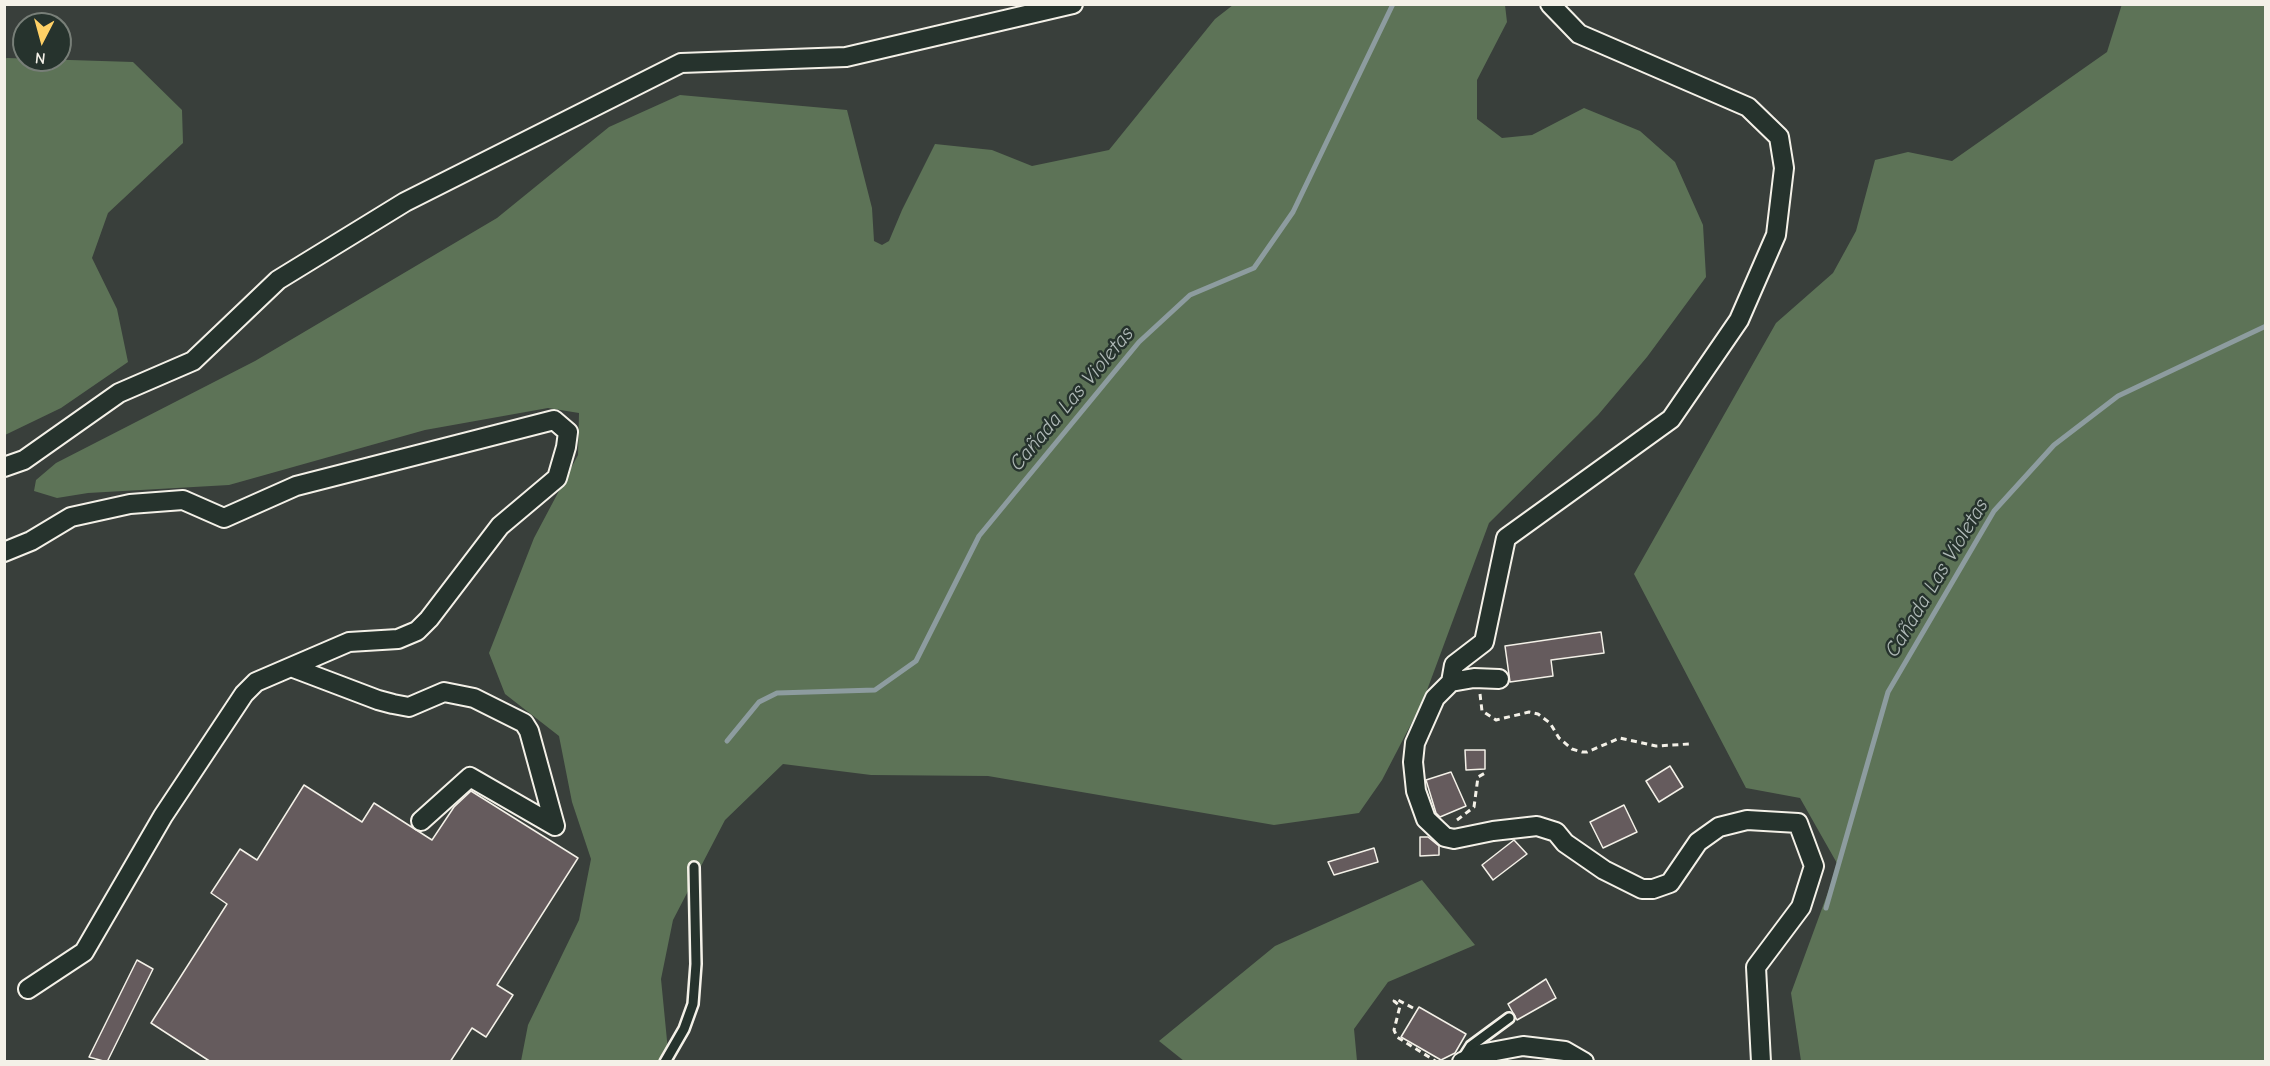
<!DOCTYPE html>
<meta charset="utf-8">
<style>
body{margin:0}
#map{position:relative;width:2270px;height:1066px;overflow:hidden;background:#393f3b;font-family:"Comic Neue",sans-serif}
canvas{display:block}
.frame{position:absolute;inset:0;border:6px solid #f4f1e8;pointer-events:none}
.north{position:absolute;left:12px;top:12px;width:60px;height:60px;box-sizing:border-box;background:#26332d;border:2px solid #787f78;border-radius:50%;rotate:186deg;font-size:16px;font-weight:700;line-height:24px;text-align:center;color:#f4f1e8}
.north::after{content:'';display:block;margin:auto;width:21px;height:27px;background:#ffd166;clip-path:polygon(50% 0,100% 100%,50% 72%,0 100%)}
</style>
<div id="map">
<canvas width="2270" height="1066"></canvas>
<div class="frame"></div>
<div class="north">N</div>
</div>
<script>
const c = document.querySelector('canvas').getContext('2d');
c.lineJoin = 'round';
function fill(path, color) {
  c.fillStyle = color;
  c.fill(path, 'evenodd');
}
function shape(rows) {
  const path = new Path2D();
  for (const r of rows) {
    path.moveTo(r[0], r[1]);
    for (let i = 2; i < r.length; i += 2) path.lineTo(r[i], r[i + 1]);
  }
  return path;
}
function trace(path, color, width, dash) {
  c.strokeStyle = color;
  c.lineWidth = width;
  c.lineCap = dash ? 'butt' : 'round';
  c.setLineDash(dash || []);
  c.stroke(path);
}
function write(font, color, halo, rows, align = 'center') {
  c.font = font + ' "Comic Neue",sans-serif';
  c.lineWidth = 5;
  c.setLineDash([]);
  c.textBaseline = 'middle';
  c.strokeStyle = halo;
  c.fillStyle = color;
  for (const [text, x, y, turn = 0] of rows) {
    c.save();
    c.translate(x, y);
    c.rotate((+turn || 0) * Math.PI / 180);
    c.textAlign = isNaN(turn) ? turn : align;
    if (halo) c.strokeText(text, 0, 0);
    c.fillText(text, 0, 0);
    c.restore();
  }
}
fill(shape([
 [2122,4,2265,5,2265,1061,1801,1061,1791,993,1838,865,1800,798,1746,788,1634,574,1776,323,1833,273,1856,231,1875,160,1908,152,1952,161,2107,52],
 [1233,5,1505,5,1507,22,1477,80,1477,119,1502,138,1532,135,1584,108,1640,131,1675,162,1703,225,1706,277,1647,357,1598,415,1489,523,1423,701,1382,780,1359,813,1274,825,988,776,871,775,783,764,725,820,673,920,661,979,669,1061,521,1061,528,1025,579,920,591,859,572,802,559,736,505,694,489,653,534,538,578,455,579,413,548,408,425,430,229,485,88,493,57,498,34,491,36,480,56,463,255,361,497,218,609,127,680,95,847,110,872,208,874,241,882,245,889,241,902,210,935,144,992,150,1032,166,1109,150,1215,19],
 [7,58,133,62,182,110,183,143,108,213,92,258,117,309,128,362,61,408,5,435,4,59],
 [1422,880,1475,945,1388,982,1354,1029,1357,1061,1184,1061,1159,1041,1275,946]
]), '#5d7357');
trace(shape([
 [727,741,759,702,777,693,875,690,916,661,979,536,1139,342,1190,295,1254,268,1261,258,1293,212,1393,4],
 [1826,908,1888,692,1994,511,2054,445,2118,396,2266,326]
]), '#8d9c9f', 5);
const building = shape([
 [1601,632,1604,653,1551,660,1553,676,1510,682,1505,646,1601,632],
 [1465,750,1485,750,1485,769,1466,770,1465,750],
 [1670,766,1683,787,1659,802,1646,781,1670,766],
 [1451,772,1466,806,1440,817,1436,813,1426,780,1451,772],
 [304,785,362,822,374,803,432,840,454,807,471,791,578,858,497,985,513,995,486,1037,472,1028,450,1062,211,1062,151,1023,227,904,211,893,240,849,257,860,304,785],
 [1624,805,1637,832,1603,848,1590,822,1624,805],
 [1420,837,1428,837,1439,846,1439,855,1420,856,1420,837],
 [1514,840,1527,854,1493,880,1482,865,1514,840],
 [1374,848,1378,862,1334,875,1328,862,1374,848],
 [137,960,153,969,107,1062,89,1057,137,960],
 [1546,979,1556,998,1517,1020,1508,1004,1546,979],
 [1419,1007,1466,1034,1455,1053,1441,1060,1401,1037,1419,1007]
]);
fill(building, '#655b5d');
trace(building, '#f4f1e8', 1.5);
const lane = shape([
 [1464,1057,1471,1046,1509,1018],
 [665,1062,684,1029,693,1004,696,964,694,867]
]);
const street = shape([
 [4,467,24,460,119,393,193,361,278,280,405,202,681,63,846,57,1073,4],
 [4,552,31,541,71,517,130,504,183,500,224,518,296,486,554,420,568,432,566,447,557,478,500,526,429,619,417,631,398,639,349,642,256,682,244,694,163,816,84,952,28,989],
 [291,667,378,700,393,704,409,707,444,692,474,698,524,723,529,731,555,826,470,777,421,821],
 [1499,679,1474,678,1451,682,1435,698,1415,743,1413,762,1416,791,1426,819,1445,837,1454,839,1493,831,1537,826,1556,832,1565,843,1604,870,1642,889,1653,889,1670,883,1698,842,1719,827,1747,820,1798,823,1814,866,1801,907,1756,967,1761,1062],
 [1451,682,1454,665,1484,642,1506,538,1671,419,1739,320,1776,235,1784,168,1779,137,1748,107,1579,34,1550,4],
 [1462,1062,1480,1054,1523,1046,1565,1051,1584,1062]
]);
trace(lane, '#f4f1e8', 14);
trace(street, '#f4f1e8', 22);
trace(shape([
 [1480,694,1482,711,1496,720,1529,712,1538,714,1550,723,1559,738,1572,749,1582,752,1587,752,1620,738,1656,746,1689,744],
 [1457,820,1474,807,1478,777,1487,772],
 [1413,1008,1396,999,1394,1001,1400,1006,1394,1030,1397,1037,1437,1062]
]), '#f4f1e8', 3, [6, 4.5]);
trace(lane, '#26332d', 9);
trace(street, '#26332d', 18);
write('italic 21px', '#afb9b7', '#26332d', [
 ["Cañada Las Violetas",1072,399,-50],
 ["Cañada Las Violetas",1937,578,-59]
]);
</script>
